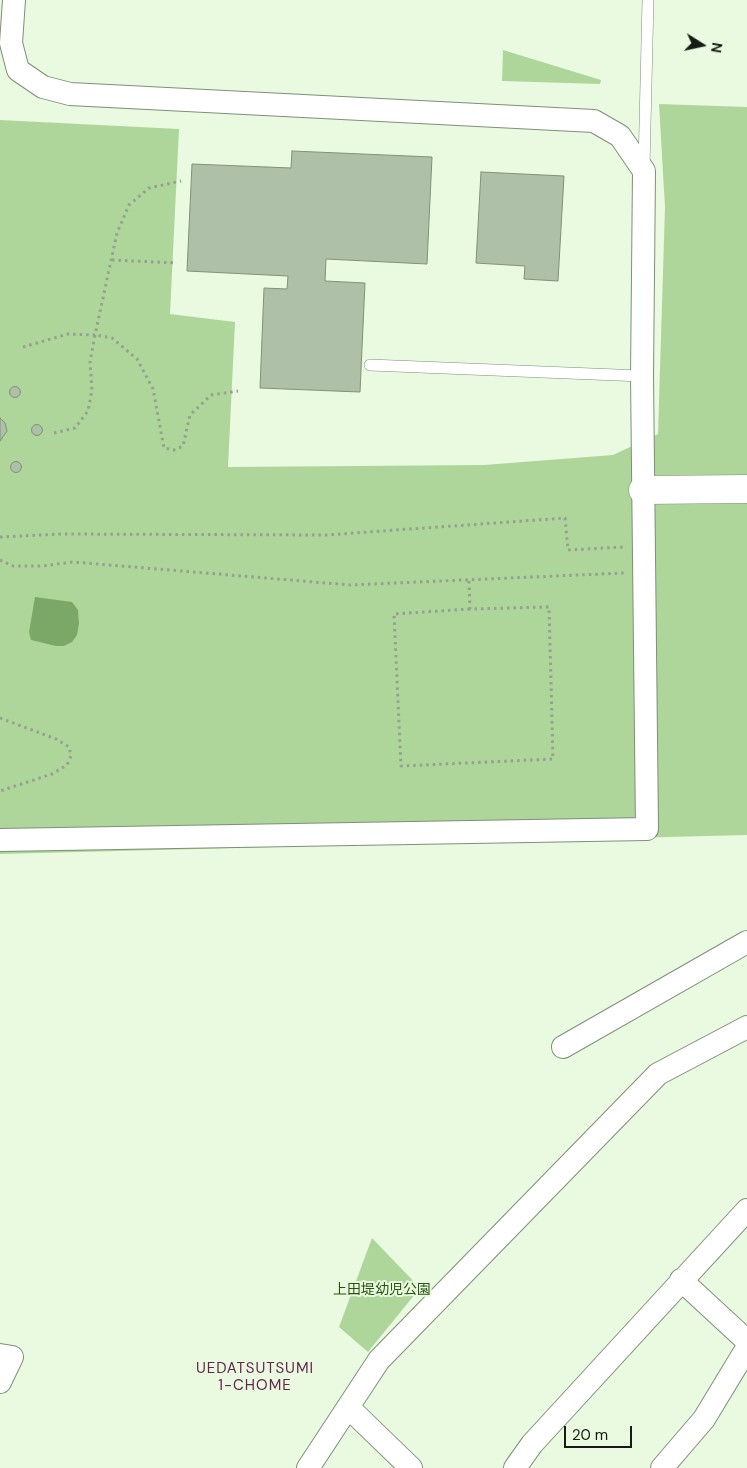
<!DOCTYPE html>
<meta charset="utf-8">
<style>
body{margin:0}
#map{position:relative;width:747px;height:1468px;overflow:hidden;background:#e9fae1;font-family:"DM Sans",sans-serif}
canvas{display:block}
.north{position:absolute;left:677px;top:20px;width:50px;height:50px;-webkit-text-stroke:4px #e9fae1;paint-order:stroke;rotate:100deg;font-size:14px;font-weight:700;line-height:20px;text-align:center;color:#161c13}
.north::after{content:'';display:block;margin:auto;width:18px;height:22px;background:#161c13;clip-path:polygon(50% 0,100% 100%,50% 72%,0 100%)}
.scale{position:absolute;left:564px;top:1426px;width:68px;height:22px;box-sizing:border-box;border:2px solid #161c13;border-top:0;padding-left:6px;font-size:15px;line-height:18px;white-space:nowrap;color:#161c13;-webkit-text-stroke:4px #e9fae1;paint-order:stroke}
</style>
<div id="map">
<canvas width="747" height="1468"></canvas>
<div class="north">N</div>
<div class="scale">20 m</div>
</div>
<script>
const c = document.querySelector('canvas').getContext('2d');
c.lineJoin = 'round';
function fill(path, color) {
  c.fillStyle = color;
  c.fill(path, 'evenodd');
}
function shape(rows) {
  const path = new Path2D();
  for (const r of rows) {
    if (r.length === 3) {
      path.moveTo(r[0] + r[2], r[1]);
      path.arc(r[0], r[1], r[2], 0, 2 * Math.PI);
      continue;
    }
    path.moveTo(r[0], r[1]);
    for (let i = 2; i < r.length; i += 2) path.lineTo(r[i], r[i + 1]);
  }
  return path;
}
function trace(path, color, width, dash) {
  c.strokeStyle = color;
  c.lineWidth = width;
  c.lineCap = dash ? 'butt' : 'round';
  c.setLineDash(dash || []);
  c.stroke(path);
}
function write(font, color, halo, rows, align = 'center') {
  c.font = font + ' "DM Sans","Noto Sans JP",sans-serif';
  c.lineWidth = 4;
  c.setLineDash([]);
  c.textBaseline = 'middle';
  c.strokeStyle = halo;
  c.fillStyle = color;
  for (const [text, x, y, turn = 0] of rows) {
    c.save();
    c.translate(x, y);
    c.rotate((+turn || 0) * Math.PI / 180);
    c.textAlign = isNaN(turn) ? turn : align;
    if (halo) c.strokeText(text, 0, 0);
    c.fillText(text, 0, 0);
    c.restore();
  }
}
fill(shape([
 [503,50,601,80,600,84,502,81],
 [659,104,747,107,747,835,0,854,0,120,179,129,170,314,235,322,228,467,484,465,613,455,658,434,665,207],
 [372,1238,420,1288,368,1352,339,1327]
]), '#aed69b');
fill(shape([
 [35,597,72,602,78,610,79,623,77,635,72,642,64,646,56,646,31,640,29,632]
]), '#7ca867');
const building = shape([
 [292,151,432,157,427,264,326,259,325,281,365,283,360,392,260,388,264,288,287,289,288,276,187,271,192,164,291,168,292,151],
 [481,172,564,176,558,281,524,279,525,266,476,263,481,172],
 [15,392,5.5],
 [0,418,5,423,7,431,0,441,0,418],
 [37,430,5.5],
 [16,467,5.5]
]);
fill(building, '#afc0a8');
trace(building, '#809079', 1);
const service = shape([
 [644,166,648,0],
 [370,365,642,376]
]);
const minor = shape([
 [0,840,647,829,642,376,644,171,620,136,594,121,70,94,43,87,18,70,11,43,14,0],
 [563,1047,747,942],
 [681,1280,747,1341],
 [0,1355,12,1357,0,1382],
 [348,1407,411,1468],
 [308,1468,379,1360,658,1074,747,1027],
 [515,1468,532,1444,747,1210],
 [662,1468,704,1419,747,1348]
]);
const tertiary = shape([
 [643,490,747,489]
]);
trace(service, '#7f8f78', 12);
trace(minor, '#7f8f78', 24);
trace(tertiary, '#7f8f78', 29);
trace(shape([
 [112,260,177,263],
 [23,347,68,334,95,335,117,233,129,205,149,188,181,181],
 [54,433,75,428,88,411,92,390,90,362,95,335,112,338,137,359,153,389,164,448,174,450,183,446,190,415,211,395,238,391],
 [0,537,61,534,326,535,565,518,568,550,623,547],
 [0,560,13,566,42,566,73,562,350,585,624,573],
 [469,581,470,609,549,607,553,759,401,766,394,614,470,609],
 [0,718,56,739,69,747,71,756,67,765,52,774,0,791]
]), '#94a18e', 3, [2.5, 4]);
trace(service, '#fff', 11);
trace(minor, '#fff', 22);
trace(tertiary, '#fff', 28);
write('14px', '#29520e', '#e9fae1', [
 ["上田堤幼児公園",382,1290]
]);
c.letterSpacing = '1px';
write('15px', '#63264b', '#e9fae1', [
 ["UEDATSUTSUMI",255,1369],
 ["1-CHOME",255,1386]
]);
c.letterSpacing = '0px';
</script>
